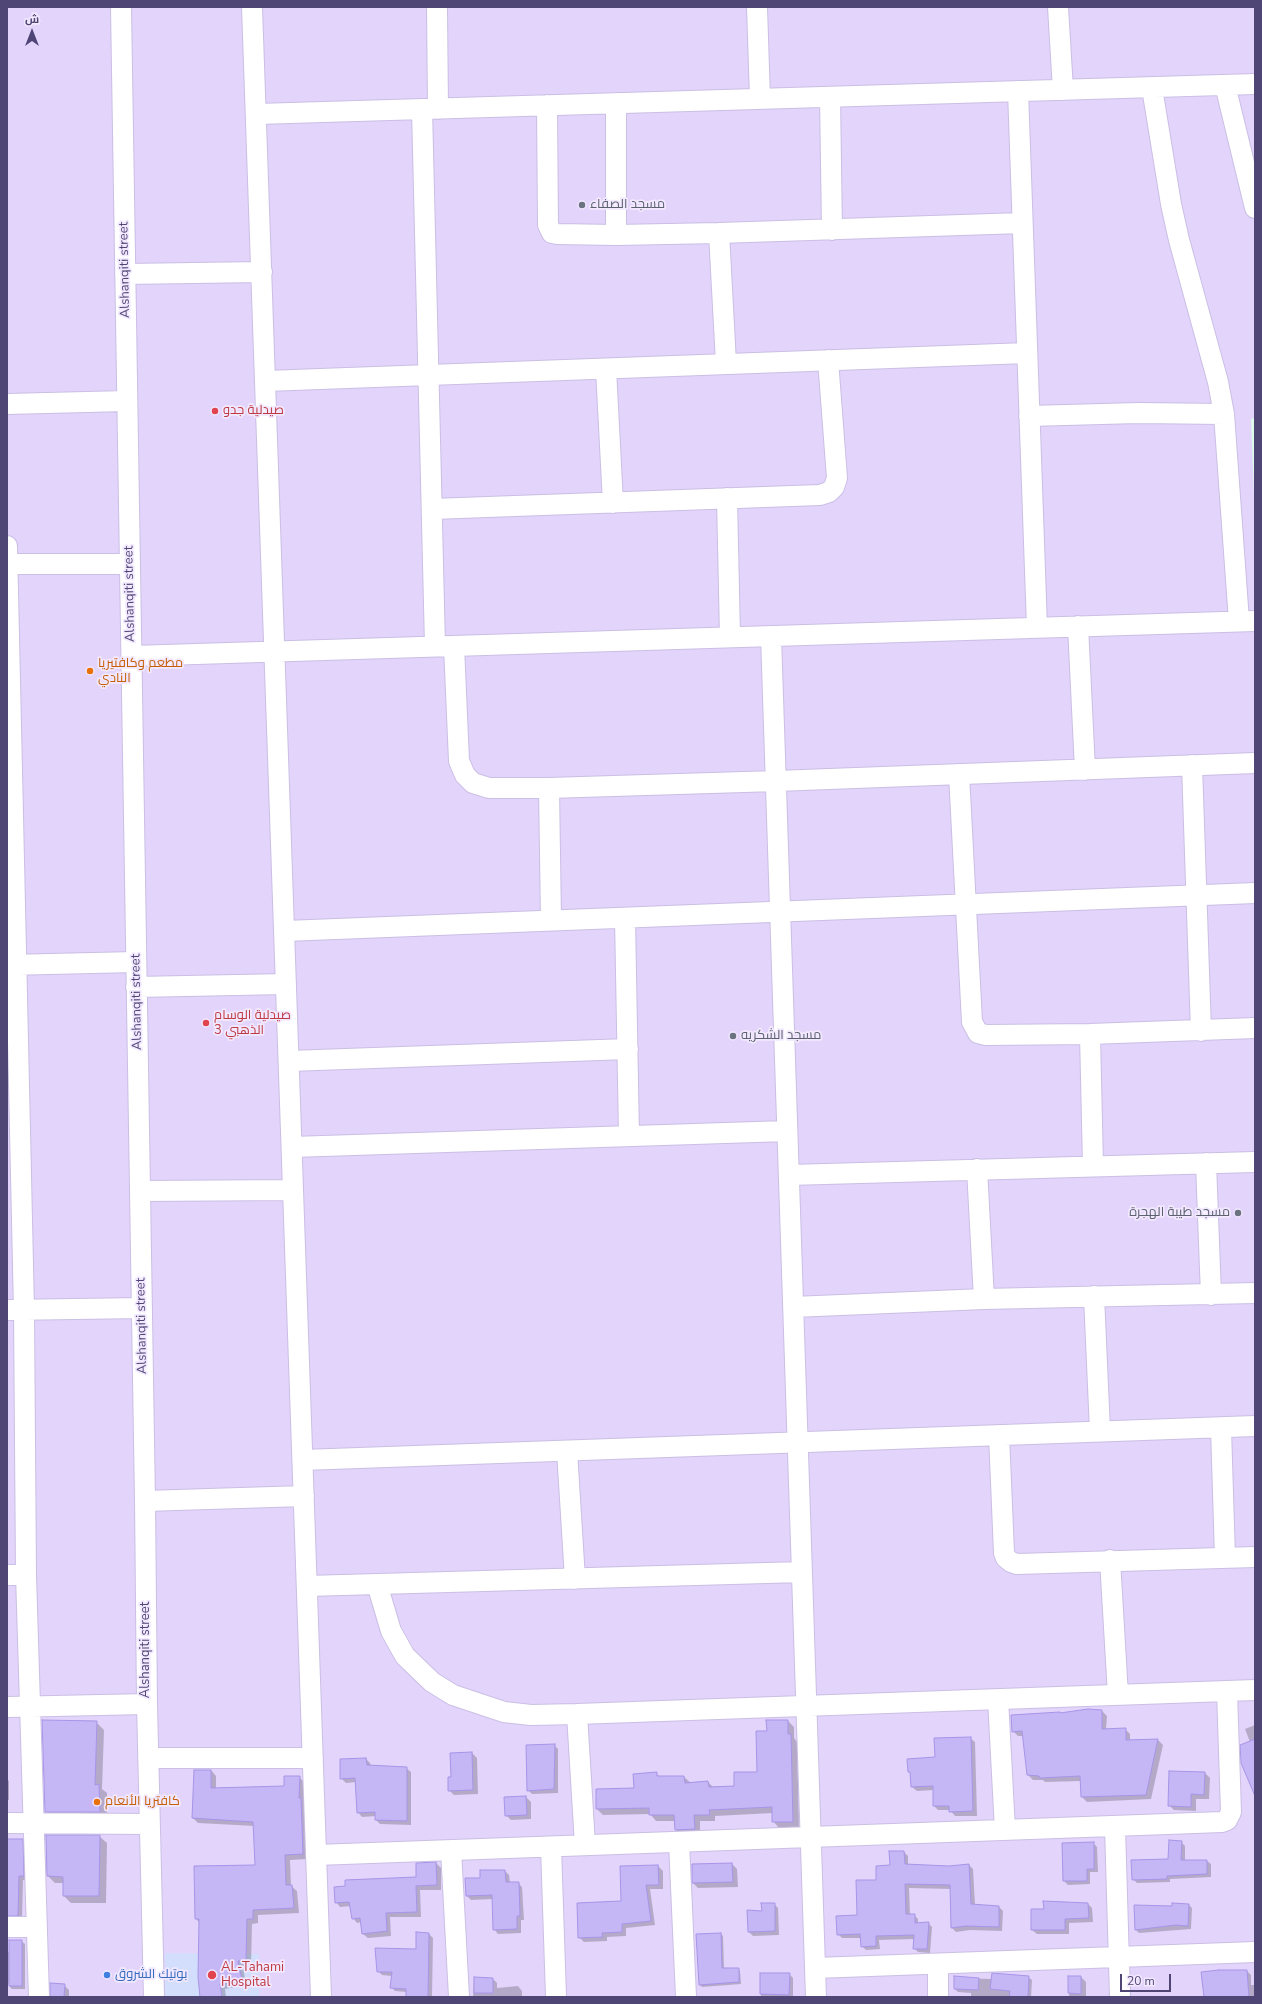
<!DOCTYPE html>
<meta charset="utf-8">
<style>
body{margin:0}
#map{position:relative;width:1262px;height:2004px;overflow:hidden;background:#ede0fe;font-family:"Nunito Sans",Cairo,sans-serif}
canvas{display:block}
.frame{position:absolute;inset:0;border:8px solid #4f4676;pointer-events:none}
.north{position:absolute;left:12px;top:12px;width:40px;height:40px;-webkit-text-stroke:3px #f2e8ff;paint-order:stroke;rotate:0deg;font-size:11px;font-weight:700;line-height:16px;text-align:center;color:#4f4676}
.north::after{content:'';display:block;margin:auto;width:14px;height:18px;background:#4f4676;clip-path:polygon(50% 0,100% 100%,50% 72%,0 100%)}
.scale{position:absolute;left:1120px;top:1974px;width:51px;height:18px;box-sizing:border-box;border:2px solid #4f4676;border-top:0;padding-left:5px;font-size:12px;line-height:14px;white-space:nowrap;color:#4f4676;-webkit-text-stroke:3px #f2e8ff;paint-order:stroke}
</style>
<div id="map">
<canvas width="1262" height="2004"></canvas>
<div class="frame"></div>
<div class="north">ش</div>
<div class="scale">20 m</div>
</div>
<script>
const c = document.querySelector('canvas').getContext('2d');
c.lineJoin = 'round';
function fill(path, color) {
  c.fillStyle = color;
  c.fill(path, 'evenodd');
}
function shape(rows) {
  const path = new Path2D();
  for (const r of rows) {
    path.moveTo(r[0], r[1]);
    for (let i = 2; i < r.length; i += 2) path.lineTo(r[i], r[i + 1]);
  }
  return path;
}
function trace(path, color, width, dash) {
  c.strokeStyle = color;
  c.lineWidth = width;
  c.lineCap = dash ? 'butt' : 'round';
  c.setLineDash(dash || []);
  c.stroke(path);
}
function write(font, color, halo, rows, align = 'center') {
  c.font = font + ' "Nunito Sans",Cairo,sans-serif';
  c.lineWidth = 3.5;
  c.setLineDash([]);
  c.textBaseline = 'middle';
  c.strokeStyle = halo;
  c.fillStyle = color;
  for (const [text, x, y, turn = 0] of rows) {
    c.save();
    c.translate(x, y);
    c.rotate((+turn || 0) * Math.PI / 180);
    c.textAlign = isNaN(turn) ? turn : align;
    if (halo) c.strokeText(text, 0, 0);
    c.fillText(text, 0, 0);
    c.restore();
  }
}
fill(shape([
 [7,7,1255,7,1255,1997,7,1997]
]), '#e3d4fb');
fill(shape([
 [1255,418,1255,522,1251,419]
]), '#ddfaea');
fill(shape([
 [165,1953,259,1954,259,1997,165,1997]
]), '#d3defc');
fill(shape([
 [1102,1711,1107,1716,1106,1729,1125,1729,1130,1734,1130,1741,1158,1740,1163,1745,1151,1799,1087,1802,1082,1797,1081,1781,1045,1782,1043,1780,1033,1780,1028,1775,1024,1736,1018,1736,1013,1731],
 [788,1721,794,1727,794,1738,797,1742,799,1828,779,1828,773,1821,773,1813,715,1816,715,1821,700,1821,700,1835,682,1836,676,1830,675,1821,656,1821,650,1814,603,1815,597,1809,635,1789,656,1773,660,1777,684,1777,691,1783,708,1782,714,1788,735,1787,758,1773,768,1732],
 [96,1722,104,1730,102,1789,107,1793,107,1819,53,1819,46,1811],
 [1255,1725,1255,1794,1250,1742,1245,1729],
 [970,1738,975,1742,977,1816,955,1816,950,1810,938,1810,934,1806,934,1790,917,1791,912,1787,912,1774,909,1771],
 [554,1745,558,1749,558,1793,532,1794,528,1790],
 [472,1753,477,1758,478,1794,454,1795,449,1790,452,1778,451,1754],
 [366,1759,370,1763,371,1766,406,1768,411,1772,411,1825,380,1824,376,1820,376,1816,362,1817,358,1812,356,1782,346,1783,341,1778],
 [195,1770,211,1770,216,1776,216,1789,285,1787,299,1777,304,1782,307,1859,290,1860,291,1886,297,1891,299,1913,258,1915,258,1923,252,1924,251,1966,243,1966,246,1985,225,1989,226,1997,201,1997,200,1923,196,1919,256,1866,255,1826,198,1823,193,1818],
 [1205,1773,1210,1778,1209,1799,1196,1799,1196,1811,1174,1810,1169,1805],
 [7,1779,9,1781,9,1800,7,1800],
 [526,1797,531,1802,531,1819,511,1820,506,1815],
 [99,1836,107,1843,106,1903,71,1903,64,1896,64,1883,55,1883,48,1876],
 [7,1840,22,1840,26,1844,27,1880,23,1880,22,1919,7,1919],
 [1181,1842,1185,1846,1185,1861,1207,1861,1211,1864,1211,1877,1170,1879,1170,1882,1137,1883,1133,1879,1169,1860],
 [1093,1843,1097,1847,1098,1872,1090,1872,1090,1884,1068,1885,1064,1881,1063,1844],
 [890,1852,904,1852,908,1856,908,1865,949,1867,969,1865,973,1869,975,1905,999,1907,1003,1911,1002,1931,970,1930,956,1932,952,1928,951,1889,909,1888,910,1915,914,1915,918,1919,918,1924,928,1923,932,1927,930,1953,918,1952,914,1948,915,1939,879,1940,880,1949,866,1950,862,1946,861,1938,842,1938,838,1934,858,1916,877,1881,891,1866],
 [436,1863,441,1868,441,1890,420,1890,421,1917,390,1917,391,1936,368,1938,363,1934,361,1922,357,1923,353,1918,351,1906,340,1907,336,1902,417,1878,417,1864],
 [732,1864,737,1869,738,1887,698,1888,693,1883],
 [658,1866,663,1871,663,1889,650,1889,655,1925,626,1928,626,1936,607,1937,607,1941,584,1942,579,1937,622,1902],
 [505,1871,509,1875,510,1883,518,1883,522,1887,524,1920,521,1920,521,1933,498,1934,494,1929,493,1899,471,1900,467,1896],
 [774,1904,778,1908,779,1935,753,1936,749,1932,763,1912],
 [1088,1904,1092,1908,1093,1922,1069,1923,1069,1934,1037,1934,1032,1930,1045,1910],
 [1189,1905,1192,1908,1191,1929,1139,1933,1136,1930,1135,1906,1173,1907],
 [417,1933,429,1934,433,1938,432,1997,407,1997,407,1992,395,1991,391,1987,392,1976,382,1975,378,1971,417,1950],
 [721,1934,723,1936,724,1969,738,1969,740,1971,741,1984,702,1987,700,1985,697,1935],
 [21,1941,25,1944,25,1989,12,1989,9,1986,7,1978,7,1952,10,1952],
 [1247,1971,1251,1975,1251,1985,1255,1985,1255,1997,1205,1997],
 [761,1974,789,1974,793,1978,793,1997,761,1997],
 [1028,1977,1032,1980,1031,1997,971,1997,971,1993,958,1992,955,1989,955,1978,993,1979],
 [1069,1977,1081,1977,1086,1982,1086,1997,1069,1997],
 [474,1978,493,1979,497,1983,497,1988,518,1986,522,1991,522,1997,473,1997],
 [64,1985,69,1990,69,1997,51,1997]
]), '#0003');
const building = shape([
 [1088,1709,1102,1710,1102,1729,1126,1728,1126,1740,1158,1739,1146,1795,1081,1797,1080,1776,1040,1778,1039,1776,1027,1775,1022,1731,1012,1732,1011,1715,1060,1712,1060,1713,1088,1709],
 [42,1720,97,1721,95,1785,99,1784,100,1812,45,1812,42,1720],
 [766,1720,788,1720,788,1734,791,1734,793,1822,772,1822,772,1807,709,1810,710,1815,694,1815,695,1829,675,1830,674,1815,649,1815,649,1808,596,1809,596,1789,634,1788,633,1774,657,1772,657,1776,684,1776,685,1783,708,1781,709,1787,734,1786,734,1772,757,1772,756,1731,767,1731,766,1720],
 [971,1737,973,1811,949,1812,949,1806,933,1806,933,1786,911,1787,910,1772,908,1772,907,1759,935,1757,934,1738,971,1737],
 [1255,1739,1255,1796,1241,1763,1240,1745,1255,1739],
 [555,1744,554,1789,527,1791,526,1745,555,1744],
 [472,1752,473,1790,448,1791,448,1777,451,1777,450,1753,472,1752],
 [366,1758,367,1765,407,1767,407,1821,375,1820,375,1812,357,1813,355,1778,340,1779,340,1759,366,1758],
 [194,1770,211,1770,211,1788,284,1786,284,1776,300,1776,299,1798,301,1798,303,1854,285,1855,286,1885,292,1885,294,1908,253,1910,253,1919,247,1919,246,1961,238,1961,242,1980,220,1984,222,1997,200,1997,198,1977,199,1919,195,1919,194,1866,255,1865,253,1822,192,1818,194,1770],
 [1169,1771,1205,1772,1204,1795,1191,1794,1191,1807,1168,1806,1169,1771],
 [526,1796,527,1815,505,1816,504,1797,526,1796],
 [46,1835,100,1835,99,1896,63,1896,63,1877,47,1876,46,1835],
 [7,1839,23,1839,24,1876,19,1876,18,1916,7,1916,7,1839],
 [1169,1840,1182,1841,1181,1860,1207,1860,1207,1874,1167,1876,1167,1879,1132,1880,1131,1860,1168,1859,1169,1840],
 [1094,1842,1094,1869,1087,1869,1087,1881,1063,1881,1062,1843,1094,1842],
 [889,1851,904,1851,905,1864,949,1866,969,1864,971,1904,999,1906,999,1927,966,1926,951,1928,950,1885,905,1884,906,1914,915,1914,915,1923,929,1922,927,1949,913,1949,914,1935,876,1936,876,1946,861,1947,860,1934,837,1935,836,1916,857,1915,856,1880,876,1880,876,1866,890,1865,889,1851],
 [436,1862,437,1885,416,1886,417,1912,386,1913,387,1931,362,1934,360,1918,352,1919,349,1902,335,1903,334,1887,345,1886,345,1880,416,1877,416,1863,436,1862],
 [732,1863,733,1882,692,1883,692,1864,732,1863],
 [658,1865,659,1885,646,1885,651,1921,622,1924,622,1932,602,1933,603,1937,578,1938,577,1903,621,1901,620,1866,658,1865],
 [480,1870,505,1870,506,1882,519,1882,520,1916,517,1916,517,1929,493,1930,492,1895,466,1896,465,1878,480,1878,480,1870],
 [1043,1901,1088,1903,1089,1918,1065,1919,1065,1930,1031,1930,1031,1909,1044,1909,1043,1901],
 [761,1903,775,1903,775,1931,748,1932,747,1910,762,1911,761,1903],
 [1172,1903,1189,1904,1188,1926,1176,1925,1135,1930,1134,1905,1172,1906,1172,1903],
 [416,1932,429,1933,428,1997,406,1997,406,1989,390,1988,392,1972,377,1972,375,1948,416,1949,416,1932],
 [721,1933,722,1968,739,1968,739,1982,699,1985,696,1934,721,1933],
 [9,1940,22,1940,22,1986,9,1986,9,1940],
 [1219,1970,1247,1970,1249,1997,1204,1997,1201,1972,1219,1970],
 [760,1973,790,1973,789,1995,760,1994,760,1973],
 [992,1973,1029,1976,1028,1997,1009,1997,1010,1991,990,1989,992,1973],
 [954,1976,979,1978,978,1990,954,1989,954,1976],
 [1068,1976,1081,1976,1081,1994,1068,1993,1068,1976],
 [474,1977,493,1978,493,1993,474,1993,474,1977],
 [50,1983,65,1984,64,1997,50,1997,50,1983]
]);
fill(building, '#c5b6f5');
trace(building, '#a795e8', 1);
const minor = shape([
 [121,7,145,1501,147,1704,154,1997],
 [252,7,321,1997],
 [437,7,438,109],
 [757,7,760,99],
 [1058,7,1063,90],
 [1225,85,1255,208],
 [1152,88,1171,204,1179,240,1218,382,1224,414,1239,621],
 [1018,91,1037,627],
 [830,97,832,230],
 [616,103,616,235],
 [547,105,548,225,552,233,557,234,616,235,719,233,1022,223],
 [422,109,435,646],
 [257,114,1255,84],
 [719,233,726,363],
 [125,274,262,272],
 [606,369,613,503],
 [266,381,1027,353],
 [7,404,127,401],
 [1029,416,1138,413,1224,414],
 [727,498,730,637],
 [432,509,820,495,829,492,834,487,837,478,828,360],
 [7,546,24,1310,26,1575,39,1997],
 [7,564,129,564],
 [1078,626,1085,770],
 [771,636,816,1997],
 [454,646,459,761,465,775,473,783,489,788,549,788,776,781,1255,763],
 [132,656,1255,621],
 [1192,765,1201,1031],
 [959,774,972,1022,978,1033,986,1035,1090,1034,1255,1028],
 [549,788,551,920],
 [625,918,629,1136],
 [285,931,1255,893],
 [7,965,136,962],
 [136,987,286,984],
 [1090,1034,1093,1166],
 [289,1061,628,1049],
 [292,1147,787,1131],
 [1206,1163,1211,1295],
 [977,1169,984,1299],
 [789,1175,1255,1162],
 [140,1191,293,1190],
 [1094,1296,1100,1431],
 [793,1307,984,1299,1255,1293],
 [7,1310,142,1308],
 [1221,1428,1225,1558],
 [999,1435,1004,1553,1006,1558,1011,1562,1017,1564,1255,1557],
 [567,1451,575,1579],
 [303,1460,1255,1426],
 [145,1501,304,1496],
 [1110,1560,1118,1695],
 [7,1575,26,1575],
 [377,1584,391,1631,405,1656,432,1682,453,1695,504,1712,531,1715,577,1714,1255,1690],
 [307,1586,802,1572],
 [998,1699,1005,1830],
 [7,1707,147,1704],
 [577,1714,585,1845],
 [148,1758,313,1758],
 [7,1823,149,1824],
 [1115,1827,1120,1997],
 [679,1842,686,1997],
 [551,1847,556,1997],
 [451,1850,459,1997],
 [316,1855,1222,1822,1227,1820,1231,1812,1227,1692],
 [7,1927,36,1927],
 [938,1964,938,1997],
 [815,1968,1255,1952]
]);
trace(minor, '#cabfe4', 22);
trace(minor, '#fff', 20);
for (const [x, y, r, color] of [
 [582,205,4,"#6b7280"],
 [215,411,4,"#e0444e"],
 [90,671,4,"#e8710a"],
 [206,1023,4,"#e0444e"],
 [733,1036,4,"#6b7280"],
 [1238,1213,4,"#6b7280"],
 [97,1802,4,"#e8710a"],
 [107,1975,4,"#3f7fe0"],
 [212,1975,5,"#e0444e"]
]) {
  const dot = new Path2D();
  dot.arc(x, y, r, 0, 2 * Math.PI);
  c.fillStyle = color;
  c.fill(dot);
  trace(dot, '#f2e8ff', 1.5);
}
write('13px', '#5b616d', '#f2e8ff', [
 ["مسجد الصفاء",590,205],
 ["مسجد الشكريه",741,1036],
 ["مسجد طيبة الهجرة",1230,1213,"right"]
], 'left');
write('13px', '#4f4676', '#f2e8ff', [
 ["Alshanqiti street",125,270,-91],
 ["Alshanqiti street",130,594,-91],
 ["Alshanqiti street",137,1002,-91],
 ["Alshanqiti street",142,1326,-91],
 ["Alshanqiti street",146,1650,-90]
]);
write('13px', '#be3a42', '#f2e8ff', [
 ["صيدلية جدو",223,411],
 ["صيدلية الوسام",214,1016],
 ["الذهبي 3",214,1031],
 ["AL-Tahami",221,1968],
 ["Hospital",221,1983]
], 'left');
write('13px', '#c56008', '#f2e8ff', [
 ["مطعم وكافتيريا",98,664],
 ["النادي",98,679],
 ["كافتريا الأنعام",105,1802]
], 'left');
write('13px', '#366cbe', '#f2e8ff', [
 ["بوتيك الشروق",115,1975]
], 'left');
</script>
